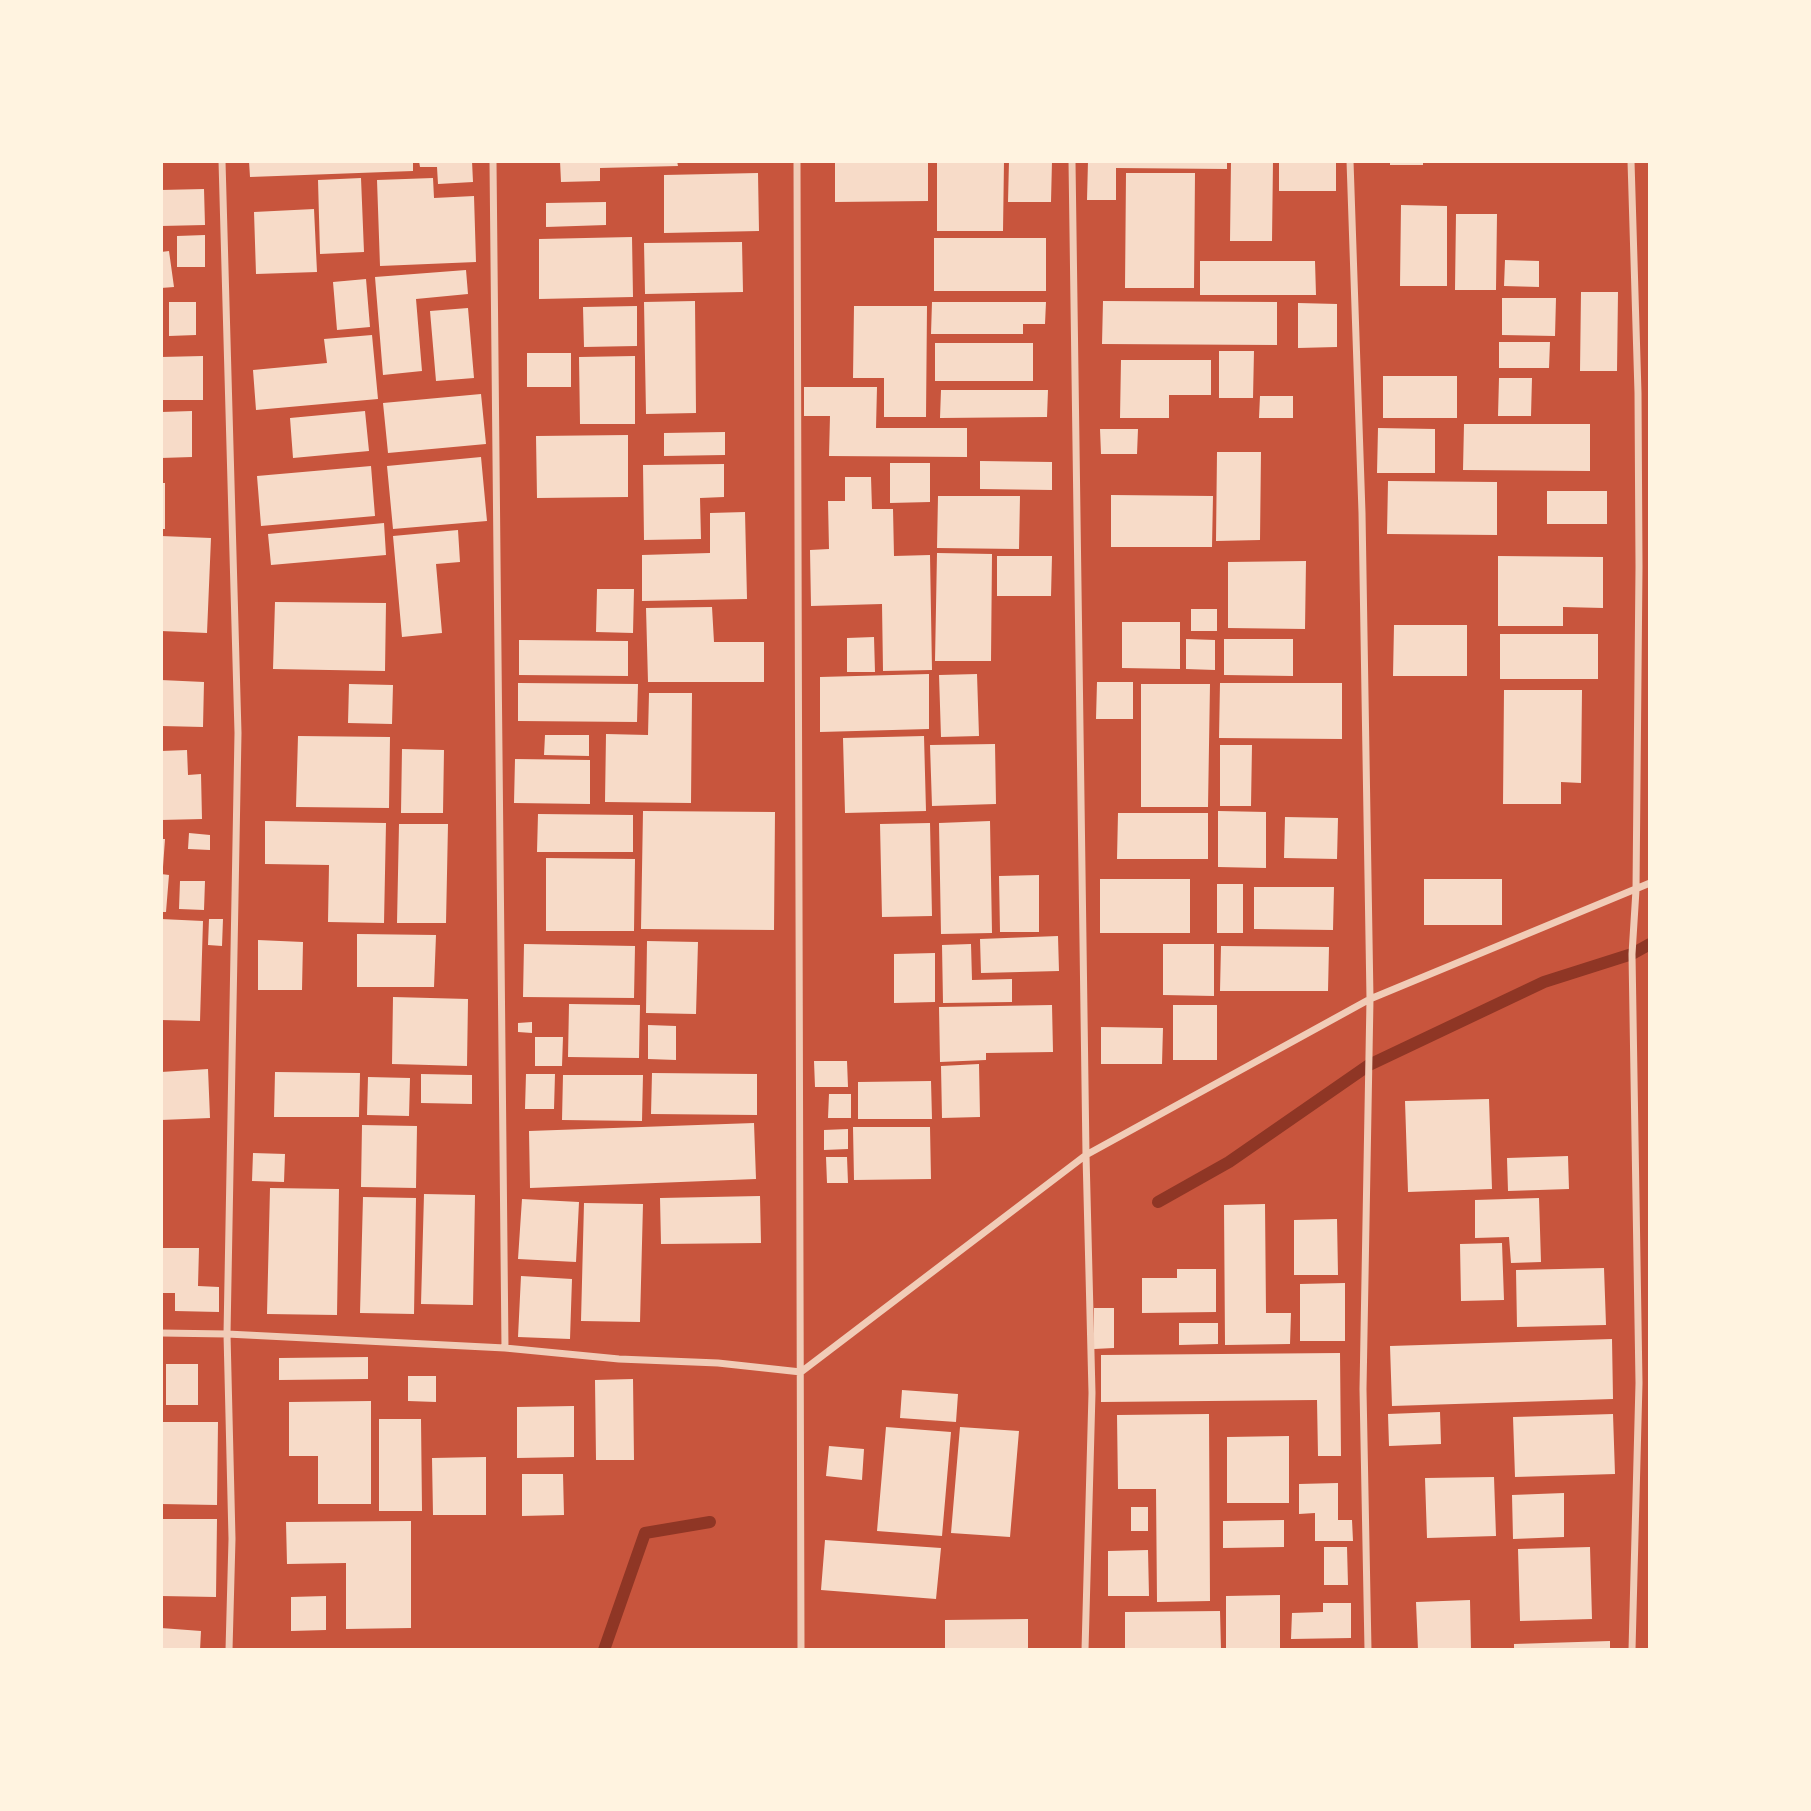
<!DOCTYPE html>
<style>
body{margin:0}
#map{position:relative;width:1811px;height:1811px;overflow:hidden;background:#c8553d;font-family:Ubuntu,sans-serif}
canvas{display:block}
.frame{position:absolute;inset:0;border:163px solid #fff3e0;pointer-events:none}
</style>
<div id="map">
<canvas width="1811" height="1811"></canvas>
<div class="frame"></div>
</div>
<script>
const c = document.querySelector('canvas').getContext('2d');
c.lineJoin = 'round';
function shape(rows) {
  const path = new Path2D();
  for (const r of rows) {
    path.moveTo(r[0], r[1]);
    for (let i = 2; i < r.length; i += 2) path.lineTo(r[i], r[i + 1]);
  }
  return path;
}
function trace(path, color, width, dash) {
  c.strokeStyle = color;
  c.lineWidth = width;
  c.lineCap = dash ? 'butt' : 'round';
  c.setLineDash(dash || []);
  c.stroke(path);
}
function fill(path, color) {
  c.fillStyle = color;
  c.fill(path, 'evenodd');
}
trace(shape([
 [1158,1202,1229,1162,1369,1065,1544,982,1632,954,1650,944],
 [604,1650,645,1533,710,1522]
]), '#8f3625', 12);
fill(shape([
 [249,161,413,161,413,171,250,177],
 [419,161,472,161,473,182,438,184,437,167,420,167],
 [560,161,677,161,678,166,600,168,600,181,561,182],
 [835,161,928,161,928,201,835,202],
 [937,161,1004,161,1003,231,937,231],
 [1009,161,1052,161,1051,202,1008,202],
 [1088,161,1227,161,1227,169,1116,168,1116,200,1087,200],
 [1231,161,1273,161,1272,241,1230,241],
 [1279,161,1336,161,1336,191,1279,191],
 [1390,161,1423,161,1423,165,1390,165],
 [758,173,759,231,664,233,664,175],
 [1126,173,1195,173,1194,288,1125,288],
 [361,178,364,252,320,254,318,180],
 [433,178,434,198,474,196,476,262,380,266,377,180],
 [204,189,205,225,161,226,161,190],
 [606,202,606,225,546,227,546,203],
 [1401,205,1447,206,1447,286,1400,286],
 [314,209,317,272,256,274,254,212],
 [1456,214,1497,214,1496,290,1455,290],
 [205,235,205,267,177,267,177,236],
 [632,237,633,297,539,299,539,239],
 [934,238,1046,238,1046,291,934,291],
 [742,242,743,292,645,294,644,243],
 [169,251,174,287,161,288,161,252],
 [1505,260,1539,261,1539,287,1504,286],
 [1200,261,1315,261,1316,295,1200,295],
 [466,270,468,294,416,299,422,371,383,375,375,277],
 [366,279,370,327,337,330,333,282],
 [1581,292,1618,292,1617,371,1580,371],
 [1502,298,1556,298,1555,336,1502,335],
 [695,301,696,413,646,414,644,302],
 [1103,301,1277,302,1277,345,1102,344],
 [169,302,196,302,196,335,169,336],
 [932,302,1046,302,1045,324,1023,324,1023,334,931,334],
 [1298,303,1337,304,1337,347,1298,348],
 [637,306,637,346,584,347,583,307],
 [854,306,927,306,926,417,884,417,884,378,853,378],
 [468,308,474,378,436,381,430,311],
 [372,335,378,399,256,410,253,370,327,363,324,339],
 [1499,342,1550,342,1549,368,1499,368],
 [935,343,1033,343,1033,381,935,381],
 [1219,351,1254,351,1253,398,1219,398],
 [527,353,571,353,571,387,527,387],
 [203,356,203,400,161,400,161,357],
 [635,356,635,424,580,424,579,357],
 [1121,360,1211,360,1211,395,1169,395,1169,418,1120,418],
 [1383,376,1457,376,1457,418,1383,418],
 [1499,378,1532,378,1531,416,1498,416],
 [804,387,877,387,876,428,967,428,967,457,829,456,830,416,804,416],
 [941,390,1048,390,1047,417,940,418],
 [481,394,486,444,388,453,383,403],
 [1260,396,1293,396,1293,418,1259,418],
 [192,411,192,457,161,458,161,412],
 [365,411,369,451,293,458,290,418],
 [1464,424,1590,424,1590,471,1463,470],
 [1378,428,1435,429,1435,473,1377,473],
 [1100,429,1138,429,1137,454,1101,454],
 [725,432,725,455,664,456,664,433],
 [628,435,628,497,537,498,536,436],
 [1217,452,1261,452,1260,540,1216,541],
 [481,457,487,521,393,529,387,466],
 [980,461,1052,462,1052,490,980,489],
 [890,463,930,463,930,502,890,503],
 [724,464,724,497,700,498,701,539,644,540,643,465],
 [371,466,375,516,261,526,257,476],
 [845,477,871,477,872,509,893,509,894,556,930,555,932,670,883,671,882,604,811,606,810,550,829,549,828,501,845,501],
 [1388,481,1497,482,1497,535,1387,534],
 [161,483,165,483,165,529,161,529],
 [1547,491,1607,491,1607,524,1547,524],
 [1111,495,1213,496,1212,547,1111,547],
 [938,496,1020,496,1019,549,937,548],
 [745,512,747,599,642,601,642,555,710,553,710,513],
 [384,523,386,555,271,565,268,534],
 [458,530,460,562,436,564,442,633,402,637,393,536],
 [161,536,211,538,207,633,161,631],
 [937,553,992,554,991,661,935,661],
 [997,556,1052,556,1051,596,997,596],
 [1498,556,1603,557,1603,608,1563,607,1563,626,1498,626],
 [1306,561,1305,629,1228,628,1228,562],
 [597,589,634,589,633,633,596,632],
 [275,602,386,603,385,671,273,669],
 [712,607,714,642,764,642,764,682,648,682,646,608],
 [1191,609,1217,609,1217,631,1191,631],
 [1122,622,1180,622,1180,669,1122,668],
 [1394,625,1467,625,1467,676,1393,676],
 [1500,634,1598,634,1598,679,1500,679],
 [874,637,875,672,847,672,847,638],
 [1186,639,1215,640,1215,670,1186,669],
 [1224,639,1293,639,1293,676,1224,675],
 [519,640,628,641,628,676,519,675],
 [929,674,929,729,820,732,820,677],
 [977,674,979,736,941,737,939,675],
 [161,680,204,682,203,727,161,726],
 [1097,682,1133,682,1133,719,1096,719],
 [518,683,638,684,637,722,518,721],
 [1220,683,1342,683,1342,739,1219,738],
 [349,684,393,685,392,724,348,723],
 [1141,684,1210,684,1208,807,1141,807],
 [1504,690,1582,690,1581,783,1561,782,1561,804,1503,804],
 [649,693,692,693,691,803,605,802,606,734,648,735],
 [545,735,589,735,589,756,544,755],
 [298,736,390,737,389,808,296,807],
 [924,736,926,811,845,813,843,738],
 [995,744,996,804,932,806,930,745],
 [1220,745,1252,745,1251,806,1220,806],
 [402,749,444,750,443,813,401,813],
 [187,750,188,775,201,774,202,819,161,820,161,751],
 [515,759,590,760,590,804,514,803],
 [643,811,775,812,774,930,641,929],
 [1218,811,1266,812,1266,868,1218,867],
 [1118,813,1208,813,1208,859,1117,859],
 [538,814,633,815,633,852,537,852],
 [1285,817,1338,818,1337,859,1284,858],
 [265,821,386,823,384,923,328,922,329,865,265,864],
 [990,821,992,933,941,934,939,823],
 [930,823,932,916,882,917,880,824],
 [399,824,448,824,446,923,397,923],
 [189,833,210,835,210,850,188,849],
 [161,839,165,839,163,867,161,867],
 [546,858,635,859,634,931,546,931],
 [161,874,169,875,166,912,161,912],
 [1039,875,1039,932,1000,932,999,876],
 [1100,879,1190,879,1190,933,1100,933],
 [1424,879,1502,879,1502,925,1424,925],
 [180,881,205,881,204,910,179,909],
 [1217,884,1243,884,1243,933,1217,933],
 [1254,887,1334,887,1333,930,1254,929],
 [161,919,203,921,200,1021,161,1020],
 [209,919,223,919,222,946,208,945],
 [357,934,436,935,434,987,357,987],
 [1058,936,1059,971,981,973,980,939],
 [258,940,303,942,302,990,258,990],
 [647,941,698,942,696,1014,646,1013],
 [524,944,635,946,634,998,523,997],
 [971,944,972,980,1012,979,1012,1002,943,1003,942,945],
 [1163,944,1214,944,1214,996,1163,995],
 [1221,946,1329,947,1328,991,1220,991],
 [935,953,935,1002,894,1003,894,954],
 [393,997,468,999,467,1066,392,1064],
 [569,1004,640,1005,639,1058,568,1057],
 [1052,1005,1053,1052,986,1053,986,1060,940,1062,939,1007],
 [1173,1005,1217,1005,1217,1060,1173,1060],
 [532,1022,532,1033,518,1032,518,1023],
 [648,1025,676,1026,676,1060,648,1059],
 [1101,1027,1163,1028,1162,1064,1101,1064],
 [535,1037,563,1037,562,1066,535,1066],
 [814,1061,847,1061,848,1087,815,1087],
 [979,1064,980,1117,942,1118,941,1066],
 [208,1069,210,1118,161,1120,161,1072],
 [275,1072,360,1073,359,1117,274,1117],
 [652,1073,757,1074,757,1115,651,1114],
 [421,1074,472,1075,472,1104,421,1103],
 [526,1074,555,1074,554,1109,525,1109],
 [563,1075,643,1075,642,1121,562,1120],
 [368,1077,410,1078,409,1116,367,1115],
 [931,1081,932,1119,858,1119,858,1082],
 [829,1094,851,1094,851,1118,828,1118],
 [1489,1099,1492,1189,1408,1192,1405,1101],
 [754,1123,756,1179,530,1188,529,1131],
 [362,1125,417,1126,416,1188,361,1187],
 [853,1127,930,1127,931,1179,854,1180],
 [848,1129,848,1149,824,1150,824,1130],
 [253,1153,285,1154,284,1182,252,1181],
 [1568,1156,1569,1189,1508,1191,1507,1158],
 [826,1157,847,1157,848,1183,827,1183],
 [270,1188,339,1189,337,1315,267,1314],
 [424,1194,475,1195,473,1305,421,1304],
 [760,1196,761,1243,661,1244,660,1198],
 [363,1197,416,1198,414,1314,360,1313],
 [1539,1198,1541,1262,1511,1263,1509,1237,1475,1238,1475,1200],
 [522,1199,579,1202,576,1262,518,1259],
 [584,1203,643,1204,640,1322,581,1321],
 [1265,1204,1266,1313,1291,1313,1290,1344,1225,1345,1224,1205],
 [1337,1219,1338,1275,1294,1275,1294,1220],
 [1502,1243,1504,1300,1461,1301,1460,1244],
 [161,1248,199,1248,198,1286,219,1287,219,1312,175,1311,175,1293,161,1293],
 [1604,1268,1606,1325,1517,1327,1516,1270],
 [1177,1269,1216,1269,1216,1312,1142,1313,1142,1278,1177,1278],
 [521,1276,572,1279,570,1339,518,1337],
 [1345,1283,1345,1341,1300,1341,1300,1284],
 [1094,1308,1114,1308,1114,1348,1094,1349],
 [1179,1323,1218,1323,1218,1344,1179,1345],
 [1612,1339,1613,1399,1392,1406,1390,1346],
 [1340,1353,1341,1456,1318,1456,1317,1400,1101,1402,1101,1355],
 [368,1357,368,1379,279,1380,279,1358],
 [166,1364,198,1364,198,1405,166,1405],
 [408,1376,436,1376,436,1402,408,1401],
 [633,1379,634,1460,596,1460,595,1380],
 [902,1390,958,1394,956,1422,900,1418],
 [371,1401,371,1504,318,1504,318,1456,289,1456,289,1402],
 [574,1406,574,1457,517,1458,517,1407],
 [1440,1412,1441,1444,1389,1446,1388,1414],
 [1209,1414,1210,1601,1157,1602,1156,1489,1118,1489,1117,1415],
 [1613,1414,1615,1474,1515,1477,1513,1417],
 [379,1419,421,1419,422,1511,379,1511],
 [161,1422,218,1422,217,1505,161,1504],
 [886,1427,951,1432,942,1536,877,1531],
 [960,1427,1019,1431,1010,1537,951,1533],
 [1289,1436,1289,1503,1227,1503,1227,1437],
 [829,1446,864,1449,862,1480,826,1476],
 [486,1457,486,1515,433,1515,432,1458],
 [522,1474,563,1474,564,1515,522,1516],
 [1494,1477,1496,1536,1427,1538,1425,1478],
 [1338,1483,1338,1520,1352,1520,1353,1541,1315,1541,1315,1513,1299,1514,1299,1484],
 [1564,1493,1564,1537,1513,1539,1512,1495],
 [1131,1507,1148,1507,1148,1531,1131,1531],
 [161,1519,217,1519,216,1597,161,1596],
 [1284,1520,1284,1547,1223,1548,1223,1521],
 [411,1521,411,1628,346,1629,346,1563,287,1564,286,1522],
 [825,1540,941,1548,936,1599,821,1590],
 [1324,1547,1347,1547,1348,1585,1324,1585],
 [1590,1547,1592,1619,1520,1621,1518,1549],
 [1148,1550,1149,1596,1108,1596,1108,1551],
 [1280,1595,1280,1650,1226,1650,1226,1596],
 [326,1596,326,1630,291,1631,291,1597],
 [1470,1600,1471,1650,1418,1650,1416,1602],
 [1323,1603,1351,1603,1351,1638,1291,1639,1292,1613,1323,1612],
 [1220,1611,1221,1650,1125,1650,1125,1612],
 [1028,1619,1028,1650,945,1650,945,1620],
 [161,1628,201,1631,200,1650,161,1650],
 [1610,1641,1610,1650,1514,1650,1514,1644]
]), '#f7dbc8');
trace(shape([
 [222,161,238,733,227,1334,232,1539,229,1650],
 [493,161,505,1348],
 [797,161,801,1650],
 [1072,161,1086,1155,1092,1393,1085,1650],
 [1350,161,1362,513,1370,999,1363,1389,1368,1650],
 [1631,161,1638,393,1639,567,1636,890,1632,954,1639,1383,1632,1650],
 [161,1333,227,1334,505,1348,619,1359,718,1363,801,1372,1086,1155,1370,999,1650,883]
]), '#f1ccb7', 7);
</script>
